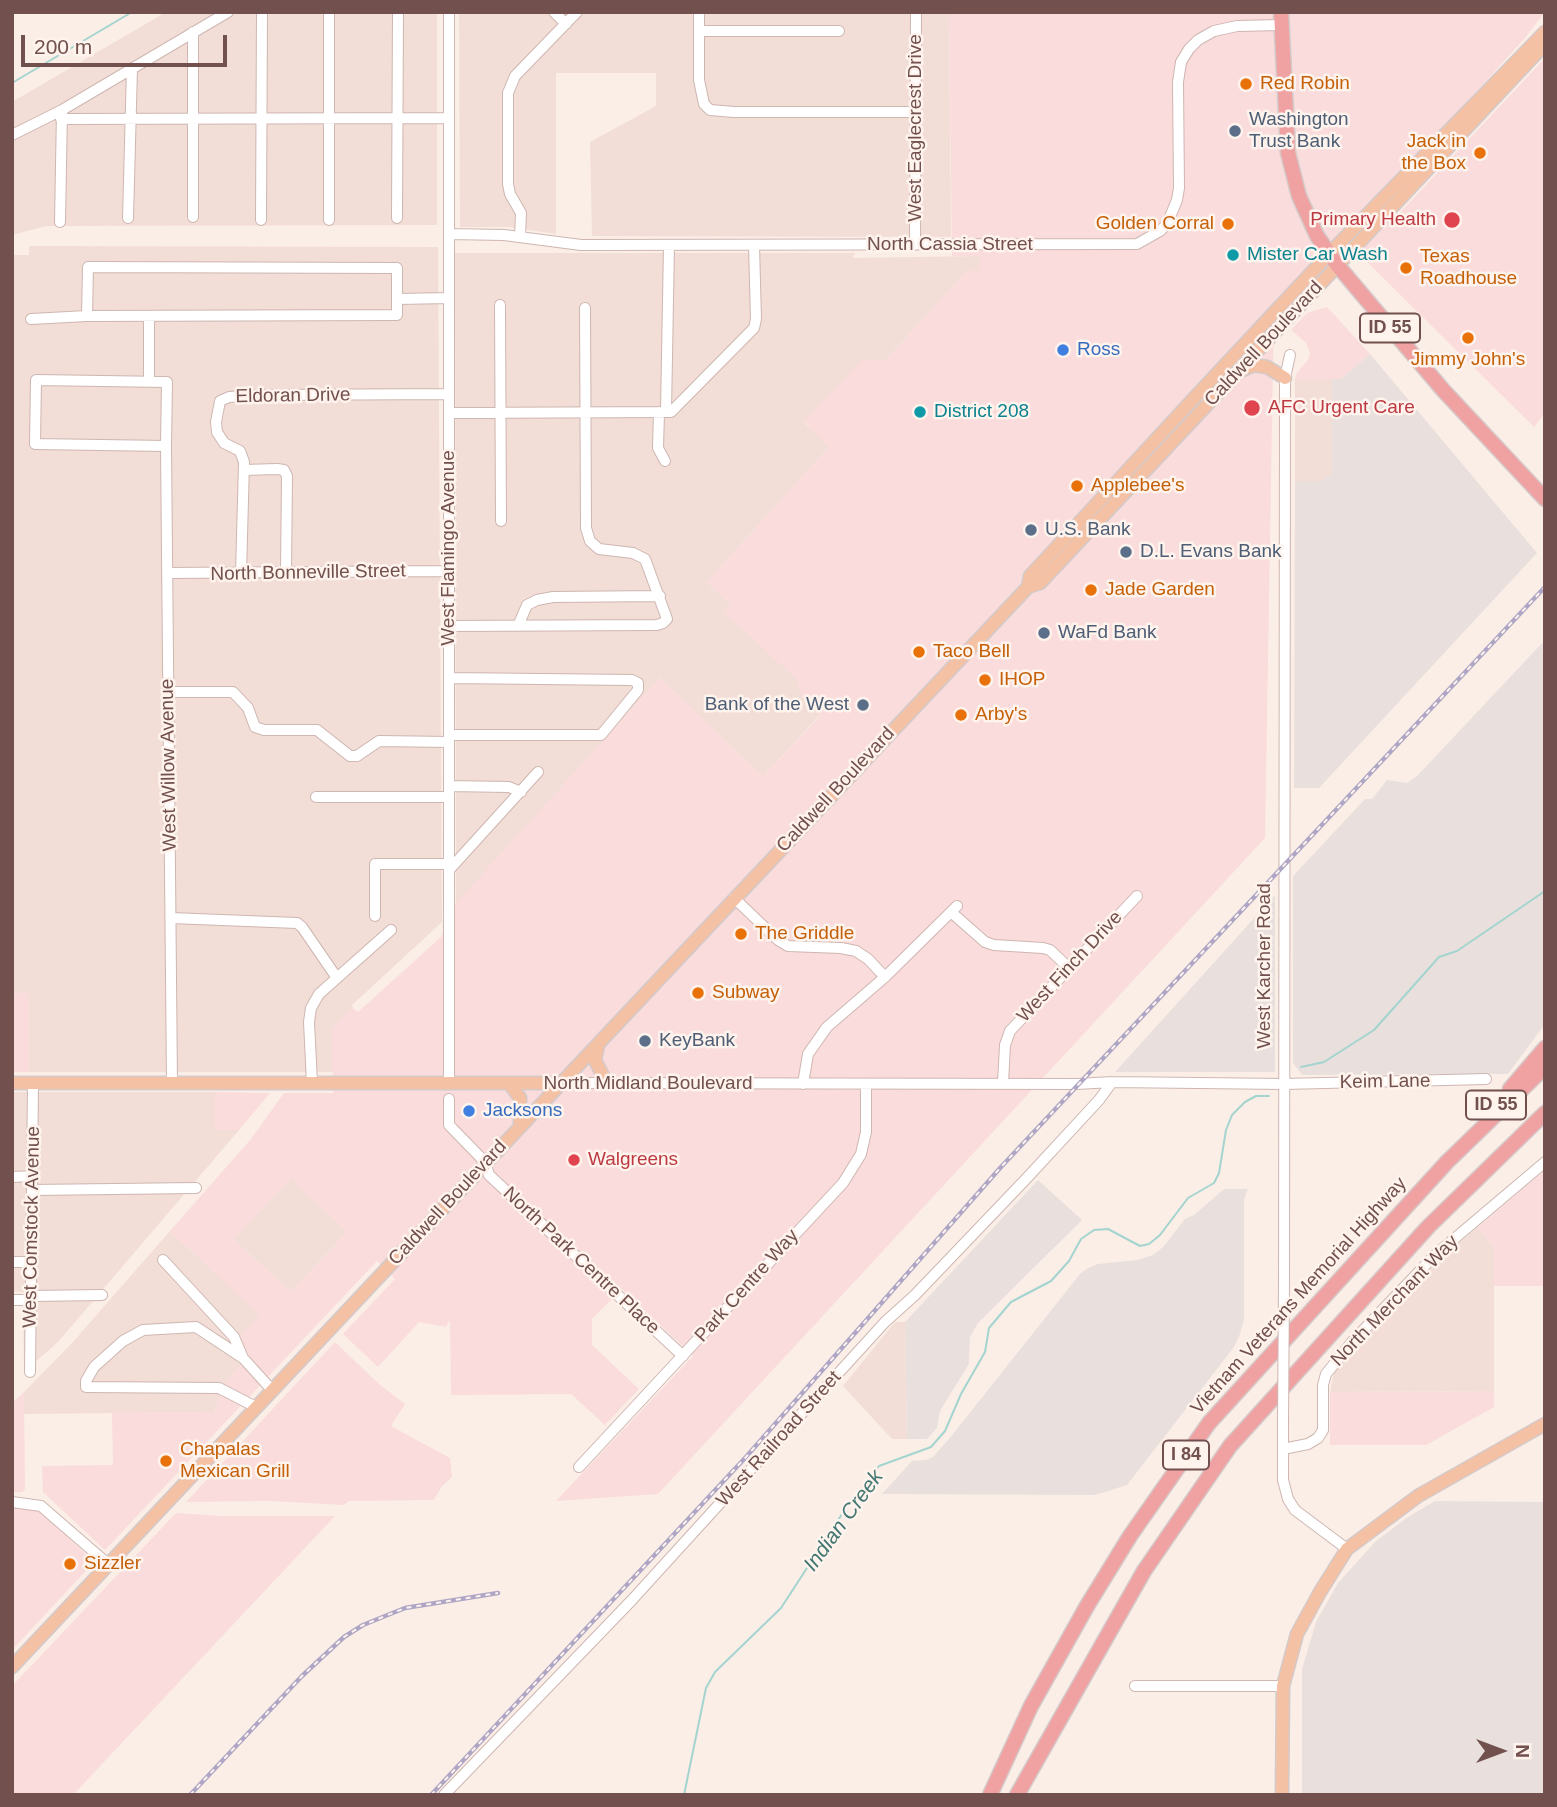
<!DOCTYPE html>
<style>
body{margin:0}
#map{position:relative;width:1557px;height:1807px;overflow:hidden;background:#fbeee7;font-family:Arial,sans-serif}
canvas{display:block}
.frame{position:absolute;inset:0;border:14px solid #72504d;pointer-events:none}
.north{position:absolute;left:1466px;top:1716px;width:70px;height:70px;-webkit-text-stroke:5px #fef3ed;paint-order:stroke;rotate:90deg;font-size:19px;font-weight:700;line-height:28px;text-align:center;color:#72504d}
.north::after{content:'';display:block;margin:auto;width:24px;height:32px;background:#72504d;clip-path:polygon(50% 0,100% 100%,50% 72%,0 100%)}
.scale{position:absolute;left:21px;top:35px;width:206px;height:32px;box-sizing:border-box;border:4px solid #72504d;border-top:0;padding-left:9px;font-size:21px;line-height:24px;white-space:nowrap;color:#72504d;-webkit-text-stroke:5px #fef3ed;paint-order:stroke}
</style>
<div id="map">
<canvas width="1557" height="1807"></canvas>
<div class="frame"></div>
<div class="north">N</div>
<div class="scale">200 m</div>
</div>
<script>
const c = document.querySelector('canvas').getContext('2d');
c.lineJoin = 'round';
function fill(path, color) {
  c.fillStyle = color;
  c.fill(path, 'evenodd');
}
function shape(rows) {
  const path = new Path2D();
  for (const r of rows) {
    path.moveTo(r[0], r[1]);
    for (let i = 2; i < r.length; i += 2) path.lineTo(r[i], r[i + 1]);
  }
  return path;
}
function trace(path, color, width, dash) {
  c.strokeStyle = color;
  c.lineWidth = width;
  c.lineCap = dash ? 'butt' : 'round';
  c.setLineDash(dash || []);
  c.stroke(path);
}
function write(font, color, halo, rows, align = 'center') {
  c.font = font + ' Arial,sans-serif';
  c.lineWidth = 5;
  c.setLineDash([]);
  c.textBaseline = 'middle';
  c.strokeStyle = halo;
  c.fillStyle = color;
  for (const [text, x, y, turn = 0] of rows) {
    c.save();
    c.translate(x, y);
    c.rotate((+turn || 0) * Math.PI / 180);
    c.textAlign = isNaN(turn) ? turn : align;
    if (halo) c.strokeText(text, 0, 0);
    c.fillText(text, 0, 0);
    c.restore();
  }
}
fill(shape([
 [166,12,437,12,437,225,46,226,12,235,12,102],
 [459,12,949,12,951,237,592,236,590,142,656,106,656,73,556,73,556,234,509,227,460,227],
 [29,246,438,247,442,922,352,1005,353,1008,333,1028,333,1072,29,1072,29,994,12,993,12,255,29,255],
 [455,253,855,253,852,258,980,256,980,271,967,271,886,360,804,423,830,446,707,582,731,605,725,612,797,679,803,698,820,715,763,777,660,678,456,904],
 [1295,379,1332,379,1332,473,1321,481,1295,481],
 [12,1092,215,1092,215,1130,239,1130,58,1342,24,1372,23,1292,12,1291],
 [292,1178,347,1232,291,1292,233,1239],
 [1478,1227,1494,1248,1494,1391,1330,1392,1334,1373,1342,1362,1438,1261],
 [170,1231,260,1315,235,1342,250,1356,227,1380,214,1412,24,1414,24,1392,73,1342],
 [895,1322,905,1322,907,1439,892,1439,843,1386]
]), '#f2ded6');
fill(shape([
 [949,12,1545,12,1524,39,1431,142,1352,219,1274,305,1265,838,658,1494,556,1501,693,1356,622,1289,592,1319,592,1345,639,1389,605,1425,571,1394,451,1395,450,1320,446,1327,419,1322,378,1367,343,1334,395,1279,377,1261,105,1550,43,1492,42,1466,113,1465,112,1413,214,1412,227,1380,250,1356,235,1342,259,1315,170,1231,251,1139,284,1093,333,1093,332,1028,353,1008,358,1012,441,937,456,903,660,678,763,777,820,716,803,698,796,679,724,612,731,605,707,582,829,447,804,422,863,359,886,360,967,271,979,270,979,256,952,256],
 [291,1179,347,1232,291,1292,233,1239],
 [1545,58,1545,413,1534,427,1362,257,1365,246,1382,226,1392,221],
 [1327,307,1370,354,1341,379,1295,379,1296,374,1308,360,1310,353,1306,343,1291,330,1307,313],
 [12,993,29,993,29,1072,12,1072],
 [215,1092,270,1093,239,1130,215,1130],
 [1545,1170,1545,1286,1494,1286,1494,1248,1478,1227],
 [335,1342,379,1384,405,1404,391,1426,450,1458,452,1477,442,1486,434,1500,349,1501,344,1505,270,1501,186,1502],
 [1494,1391,1494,1407,1426,1445,1330,1445,1330,1392],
 [24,1392,25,1489,22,1492,12,1492,12,1403],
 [12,1508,38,1509,94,1562,12,1650],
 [176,1513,222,1516,335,1516,73,1795,12,1795,12,1686]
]), '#fadcdc');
fill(shape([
 [1370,354,1537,553,1319,788,1294,788,1295,481,1321,481,1332,473,1332,379,1341,379],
 [1545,640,1545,1024,1508,1074,1302,1075,1293,1063,1293,876,1365,799,1372,799,1387,780,1407,783,1417,776],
 [1275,895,1275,1072,1115,1072],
 [1038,1180,1082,1220,978,1323,970,1337,969,1364,940,1411,937,1428,927,1439,907,1439,905,1322],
 [1224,1189,1248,1189,1244,1200,1244,1319,1240,1334,1234,1347,1127,1485,1095,1495,882,1494,912,1461,926,1460,933,1457,949,1439,1080,1274,1088,1268,1098,1264,1137,1260,1153,1255,1163,1247,1185,1219,1194,1215],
 [1435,1501,1545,1502,1545,1795,1302,1795,1302,1669,1316,1622,1338,1583,1376,1541,1408,1517]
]), '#e9e0dd');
trace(shape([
 [12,83,132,12],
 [1301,1067,1324,1062,1374,1030,1439,957,1457,951,1545,891],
 [684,1795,706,1688,715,1672,781,1608,844,1511,879,1466,931,1447,945,1431,961,1394,985,1352,989,1328,1011,1302,1051,1281,1069,1261,1081,1239,1094,1230,1108,1229,1140,1246,1149,1244,1160,1235,1188,1198,1214,1183,1219,1173,1226,1130,1232,1115,1245,1102,1256,1096,1269,1096]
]), '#a4d4cf', 2);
const minor = shape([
 [554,12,566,24],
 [699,12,699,80,704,104,710,110,734,112,916,112],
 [699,31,839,31],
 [61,119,449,118],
 [12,135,62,110],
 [193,217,193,32],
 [128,218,132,68],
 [397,218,398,12],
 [261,220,262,12],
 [329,220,329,12],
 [60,222,62,110,228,12],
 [449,234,504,235,581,245,1137,244,1160,231,1167,224,1177,200,1179,188,1178,82,1181,62,1189,49,1198,40,1214,31,1237,26,1282,25],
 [520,237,521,213,510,194,508,184,508,93,515,76,577,12],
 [915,245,916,12],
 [397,299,449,298],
 [500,305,501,521],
 [31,319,87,316,397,315,397,268,88,267,87,316],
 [36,380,167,382,166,446,35,444,36,380],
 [149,381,149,317],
 [659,412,658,448,665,461],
 [666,412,669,245],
 [449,413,671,412,754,328,756,319,754,245],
 [166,446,172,1083],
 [244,470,277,469,284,470,287,476,286,572],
 [167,573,449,571],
 [241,574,244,462,240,451,224,443,217,432,216,422,220,401,229,397,261,395,449,394],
 [449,626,657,625,663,623,667,619,645,559,633,553,599,549,590,541,586,528,585,308],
 [518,626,527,605,537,600,553,597,660,596],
 [449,678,632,680,638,683,638,690,601,735,449,735],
 [168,692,233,692,248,708,255,727,264,730,317,730,350,756,357,756,379,741,449,742],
 [449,786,509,787,521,792],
 [316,797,449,797],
 [449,870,538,772],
 [734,898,778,940,788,946,841,948,856,951,868,959,885,977],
 [951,912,985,942,994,945,1043,948,1050,950,1069,968],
 [375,916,375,864,449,864],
 [171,918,297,923,302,927,337,978],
 [312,1083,309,1022,311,1008,319,994,391,930],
 [449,1083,449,12],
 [561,1083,1077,1084,1112,1082,1284,1084,1486,1079],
 [1003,1083,1005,1045,1010,1031,1137,896],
 [803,1084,808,1054,827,1027,885,977,957,906],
 [449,1099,449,1125,485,1162,489,1175,683,1356],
 [12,1177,33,1176],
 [32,1190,196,1188],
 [163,1260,234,1337,243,1358,272,1390],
 [12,1262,32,1262],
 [1284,1281,1285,378,1290,355],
 [31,1296,102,1295],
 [12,1300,31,1300],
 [243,1358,196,1327,143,1330,123,1341,94,1367,86,1381,86,1387,219,1388,256,1407],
 [30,1372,33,1083],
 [1283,1422,1283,1480,1288,1499,1295,1510,1347,1549],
 [1283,1449,1308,1444,1318,1438,1323,1430,1323,1385,1326,1374,1352,1342,1435,1255,1545,1162],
 [579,1467,843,1183,861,1154,866,1132,866,1084],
 [12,1502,41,1506,108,1564],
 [1135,1686,1283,1686],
 [444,1795,631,1601,885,1322,915,1295,1025,1180,1099,1100,1112,1082]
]);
const major = shape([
 [1240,371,1254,365,1267,367,1285,378],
 [1028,587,1030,576,1197,395,1329,254,1545,32],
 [598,1045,595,1060,607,1084],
 [12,1083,561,1083],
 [509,1083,520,1098,520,1126],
 [12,1667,1028,587,1040,583,1545,44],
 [1282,1795,1283,1686,1297,1634,1320,1592,1347,1549,1418,1496,1545,1424]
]);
const highway = shape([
 [1281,12,1288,153,1299,196,1317,236,1338,266,1443,390,1545,499],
 [1510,1089,1545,1048],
 [990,1795,1031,1706,1087,1606,1130,1536,1209,1423,1447,1162,1545,1067],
 [1017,1795,1144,1571,1230,1446,1428,1227,1545,1113]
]);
trace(minor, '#ceb6b1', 12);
trace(major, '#d5caca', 15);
trace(highway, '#d5caca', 17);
trace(minor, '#fff', 10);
trace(major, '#f4c1a4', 12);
trace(highway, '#f0a2a3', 14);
const rail = shape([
 [190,1795,302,1676,344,1637,363,1625,405,1608,498,1593],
 [431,1795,746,1457,1001,1167,1545,587]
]);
trace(rail, '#aea6c4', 4.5);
trace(rail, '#fef3ed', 2, [5]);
const minorBridge = shape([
 [1283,1422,1284,1281]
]);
trace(minorBridge, '#ceb6b1', 12, []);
trace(minorBridge, '#fff', 10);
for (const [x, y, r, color] of [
 [1246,84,7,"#e8710a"],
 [1235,131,7,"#5c6f8a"],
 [1480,153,7,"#e8710a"],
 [1452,220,9,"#e0444e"],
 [1228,224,7,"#e8710a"],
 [1233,255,7,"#0f9aa8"],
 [1406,268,7,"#e8710a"],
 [1468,338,7,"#e8710a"],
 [1063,350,7,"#3f7fe0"],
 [1252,408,9,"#e0444e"],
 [920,412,7,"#0f9aa8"],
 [1077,486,7,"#e8710a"],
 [1031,530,7,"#5c6f8a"],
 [1126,552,7,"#5c6f8a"],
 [1091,590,7,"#e8710a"],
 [1044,633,7,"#5c6f8a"],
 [919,652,7,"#e8710a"],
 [985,680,7,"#e8710a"],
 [863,705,7,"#5c6f8a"],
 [961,715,7,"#e8710a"],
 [741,934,7,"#e8710a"],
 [698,993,7,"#e8710a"],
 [645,1041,7,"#5c6f8a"],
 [469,1111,7,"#3f7fe0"],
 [574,1160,7,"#e0444e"],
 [166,1461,7,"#e8710a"],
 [70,1564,7,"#e8710a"]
]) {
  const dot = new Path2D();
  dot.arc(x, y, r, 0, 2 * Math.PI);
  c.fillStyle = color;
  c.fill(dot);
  trace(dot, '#fef3ed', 2.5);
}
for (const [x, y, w] of [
 [1390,328,60],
 [1496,1105,60],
 [1186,1455,46]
]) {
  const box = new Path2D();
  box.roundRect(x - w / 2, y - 14.5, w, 29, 5);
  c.fillStyle = '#fef3ed';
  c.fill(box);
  trace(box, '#72504d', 2);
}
write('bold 18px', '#72504d', null, [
 ["ID 55",1390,328],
 ["ID 55",1496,1105],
 ["I 84",1186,1455]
]);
write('19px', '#c56008', '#fef3ed', [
 ["Red Robin",1260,84],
 ["Jack in",1466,142,"right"],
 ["the Box",1466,164,"right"],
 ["Golden Corral",1214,224,"right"],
 ["Texas",1420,257],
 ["Roadhouse",1420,279],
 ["Jimmy John's",1468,360,"center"],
 ["Applebee's",1091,486],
 ["Jade Garden",1105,590],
 ["Taco Bell",933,652],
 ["IHOP",999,680],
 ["Arby's",975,715],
 ["The Griddle",755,934],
 ["Subway",712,993],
 ["Chapalas",180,1450],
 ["Mexican Grill",180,1472],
 ["Sizzler",84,1564]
], 'left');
write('19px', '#4e5e75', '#fef3ed', [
 ["Washington",1249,120],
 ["Trust Bank",1249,142],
 ["U.S. Bank",1045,530],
 ["D.L. Evans Bank",1140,552],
 ["WaFd Bank",1058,633],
 ["Bank of the West",849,705,"right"],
 ["KeyBank",659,1041]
], 'left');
write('19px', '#72504d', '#fef3ed', [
 ["West Eaglecrest Drive",916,128,-90],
 ["North Cassia Street",950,245],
 ["Caldwell Boulevard",1264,344,-47],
 ["Eldoran Drive",293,396,-1],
 ["West Flamingo Avenue",449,548,-90],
 ["North Bonneville Street",308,573,-1],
 ["West Willow Avenue",169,765,-91],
 ["Caldwell Boulevard",836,790,-47],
 ["West Karcher Road",1265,966,-90],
 ["West Finch Drive",1070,967,-47],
 ["Keim Lane",1385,1082,-1],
 ["North Midland Boulevard",648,1084],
 ["Caldwell Boulevard",448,1203,-47],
 ["West Comstock Avenue",32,1227,-89],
 ["North Park Centre Place",581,1261,43],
 ["Park Centre Way",747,1286,-48],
 ["Vietnam Veterans Memorial Highway",1299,1296,-48],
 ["North Merchant Way",1395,1301,-46],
 ["West Railroad Street",779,1439,-48]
]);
write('19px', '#be3a42', '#fef3ed', [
 ["Primary Health",1436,220,"right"],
 ["AFC Urgent Care",1268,408],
 ["Walgreens",588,1160]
], 'left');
write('19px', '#0d838f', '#fef3ed', [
 ["Mister Car Wash",1247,255],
 ["District 208",934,412]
], 'left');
write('19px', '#366cbe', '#fef3ed', [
 ["Ross",1077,350],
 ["Jacksons",483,1111]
], 'left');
write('italic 21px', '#427671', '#fef3ed', [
 ["Indian Creek",844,1521,-54]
]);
</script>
